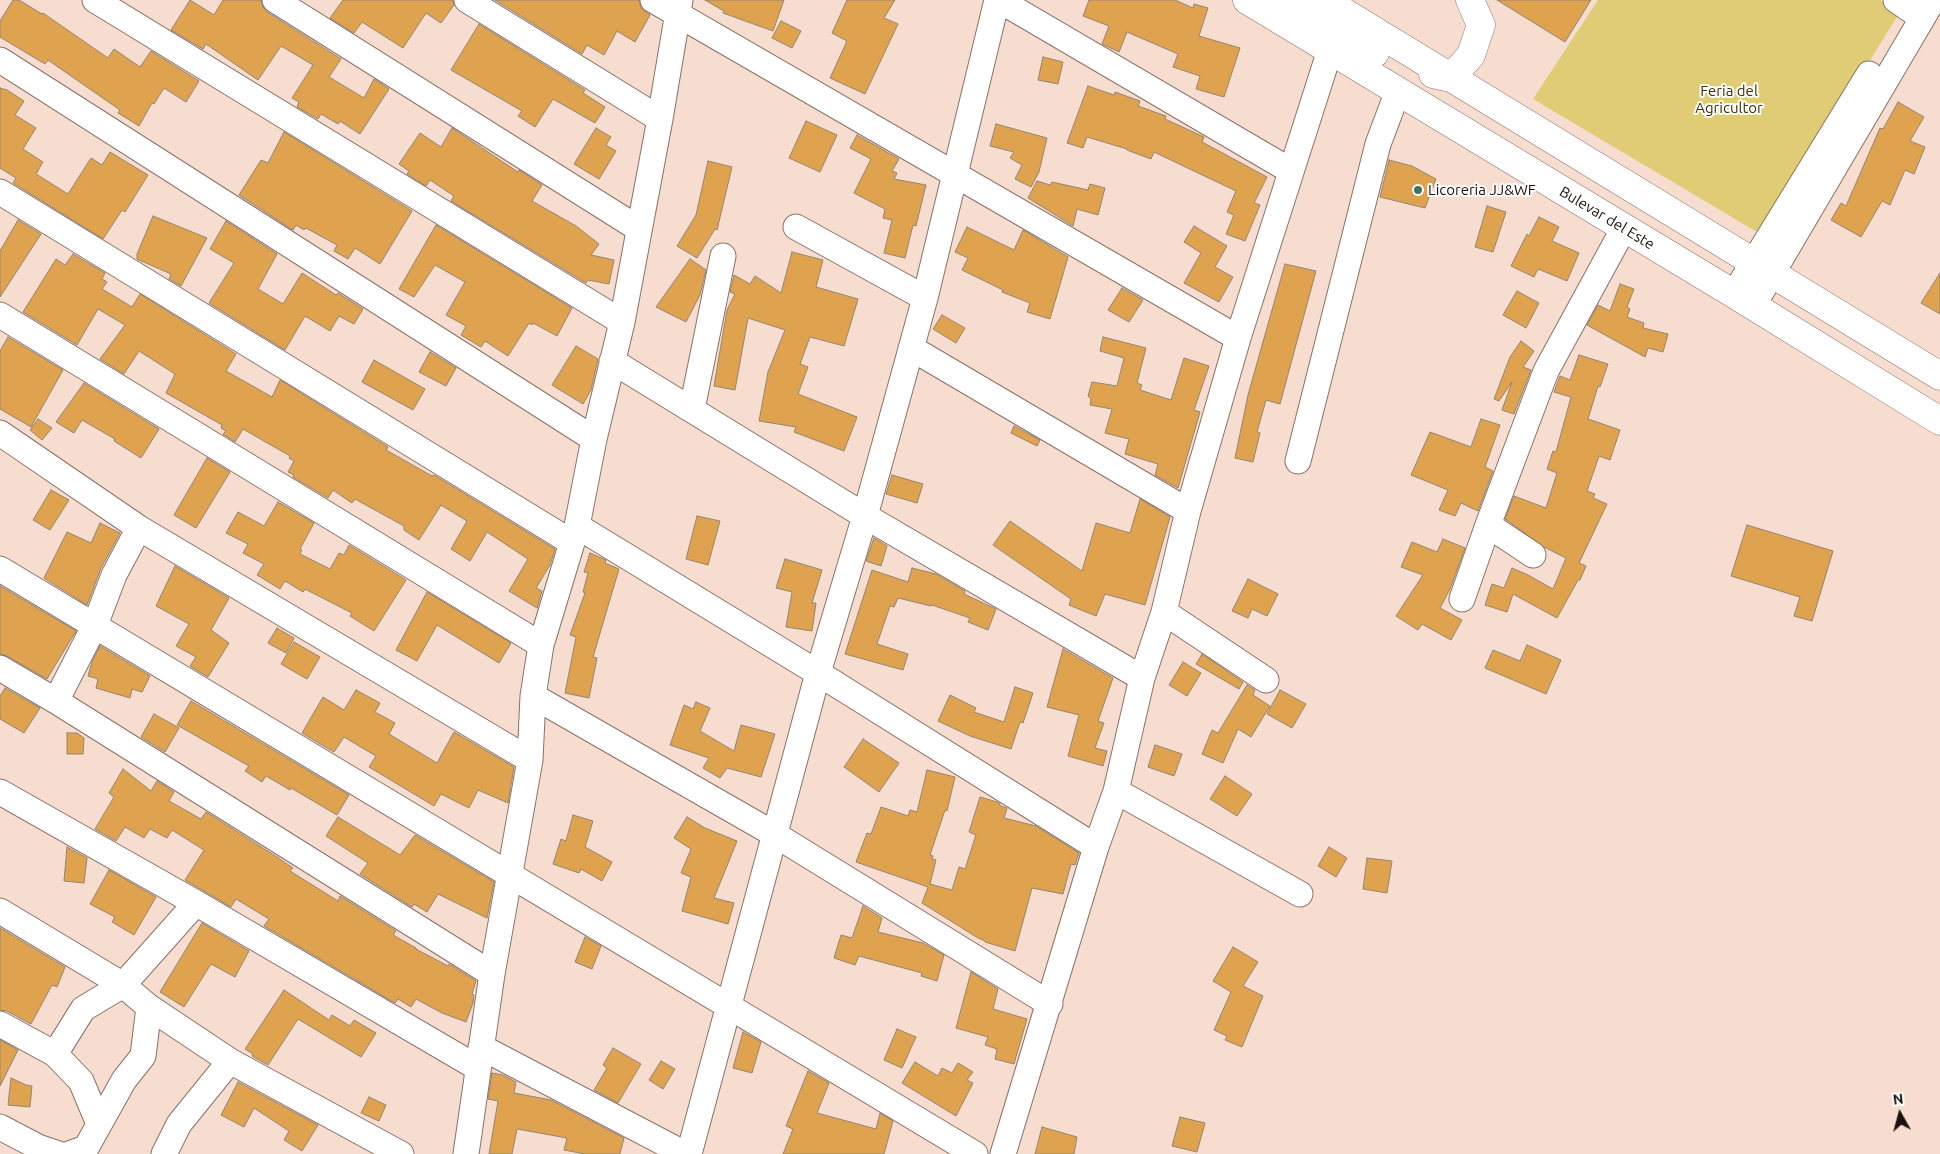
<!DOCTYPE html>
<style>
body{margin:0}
#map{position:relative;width:1940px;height:1154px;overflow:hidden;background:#f7ddcf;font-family:Ubuntu,sans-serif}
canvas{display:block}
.north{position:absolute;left:1875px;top:1089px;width:50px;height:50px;-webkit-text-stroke:4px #fff;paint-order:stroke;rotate:353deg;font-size:14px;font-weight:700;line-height:20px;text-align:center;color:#1a110d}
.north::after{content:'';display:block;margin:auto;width:18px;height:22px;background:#1a110d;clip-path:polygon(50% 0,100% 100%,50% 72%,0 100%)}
</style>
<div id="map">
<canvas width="1940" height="1154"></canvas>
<div class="north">N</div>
</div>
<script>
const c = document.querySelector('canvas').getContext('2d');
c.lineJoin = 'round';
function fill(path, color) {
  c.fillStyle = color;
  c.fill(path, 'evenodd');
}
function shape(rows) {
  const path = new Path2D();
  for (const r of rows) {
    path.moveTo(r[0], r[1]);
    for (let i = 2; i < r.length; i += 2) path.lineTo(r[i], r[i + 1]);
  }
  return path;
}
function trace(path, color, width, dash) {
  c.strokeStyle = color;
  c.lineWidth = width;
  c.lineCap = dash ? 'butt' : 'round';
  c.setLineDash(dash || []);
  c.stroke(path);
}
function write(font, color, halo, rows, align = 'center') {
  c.font = font + ' Ubuntu,sans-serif';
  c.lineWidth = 4;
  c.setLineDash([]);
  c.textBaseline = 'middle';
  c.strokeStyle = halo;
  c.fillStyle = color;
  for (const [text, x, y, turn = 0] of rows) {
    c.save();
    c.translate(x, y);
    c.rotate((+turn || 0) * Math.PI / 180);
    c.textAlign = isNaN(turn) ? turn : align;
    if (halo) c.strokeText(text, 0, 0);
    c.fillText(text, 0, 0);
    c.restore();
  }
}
fill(shape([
 [1598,0,1880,0,1900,12,1762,235,1533,99]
]), '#dfcc75');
const building = shape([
 [13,0,19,0,42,14,43,13,108,58,114,49,140,67,151,51,199,81,186,102,164,88,154,104,152,103,139,126,118,113,120,110,48,60,45,64,0,37,0,21,13,0],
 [190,0,214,15,223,0,261,0,263,7,267,12,341,59,329,77,364,98,374,79,389,89,360,134,340,121,338,124,321,114,318,119,297,107,299,102,292,98,313,65,281,46,258,80,206,44,203,49,171,30,190,0],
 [343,0,453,0,454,5,441,23,426,13,403,48,362,22,354,33,330,18,343,0],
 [495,0,639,0,641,8,650,15,635,42,617,31,604,55,587,45,582,54,495,0],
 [705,0,784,0,773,31,723,13,724,11,705,0],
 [847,0,895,0,884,18,898,24,865,94,830,78,847,41,832,33,847,0],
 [1089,0,1175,0,1193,8,1194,4,1208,8,1199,36,1240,48,1224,97,1196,89,1200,76,1173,67,1178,54,1127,32,1119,52,1102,44,1109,26,1083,16,1089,0],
 [1497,0,1591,0,1565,42,1497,0],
 [781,21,801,31,792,48,772,38,781,21],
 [479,24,585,90,583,93,605,107,595,123,553,99,535,127,518,116,522,111,451,70,479,24],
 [1043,57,1063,62,1058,84,1038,80,1043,57],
 [1088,86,1114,95,1115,92,1140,101,1138,106,1166,116,1165,119,1204,137,1202,142,1267,177,1254,203,1260,205,1245,241,1226,234,1234,215,1227,212,1236,191,1154,152,1151,159,1127,150,1127,149,1087,137,1083,148,1067,143,1088,86],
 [0,88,7,90,24,101,15,115,36,128,23,149,43,162,36,174,68,194,91,158,102,165,110,152,148,175,125,212,122,210,103,239,13,183,16,178,0,168,0,88],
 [1898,102,1924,117,1910,141,1925,147,1914,174,1905,170,1890,205,1882,201,1861,237,1831,220,1841,203,1846,206,1880,128,1883,129,1898,102],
 [806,121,837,135,820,172,789,158,806,121],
 [996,124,1047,138,1039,172,1031,187,1015,179,1022,165,1010,158,1014,152,990,146,996,124],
 [452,128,518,172,519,170,542,185,532,201,576,226,599,244,591,255,614,260,609,284,588,280,586,283,451,201,454,196,430,180,426,186,407,174,409,171,399,164,420,133,441,147,452,128],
 [596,128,611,137,606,145,616,151,599,179,574,164,596,128],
 [284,132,412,211,380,264,355,248,348,259,334,251,337,245,306,228,304,230,296,225,293,230,239,195,261,160,268,163,284,132],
 [857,135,899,159,892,171,897,173,894,179,926,185,916,226,913,225,905,258,884,253,892,220,883,218,885,209,854,193,871,159,850,148,857,135],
 [1389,160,1412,166,1436,179,1425,208,1380,197,1389,160],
 [708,161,732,167,717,230,715,229,697,258,677,246,696,215,708,161],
 [1037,181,1050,185,1052,182,1088,190,1090,184,1105,188,1098,215,1077,209,1073,226,1028,198,1037,181],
 [1487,206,1506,212,1493,252,1475,247,1487,206],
 [153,216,207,238,181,286,169,279,171,274,137,259,137,254,153,216],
 [1539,217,1559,227,1552,241,1579,253,1567,281,1538,269,1534,277,1511,266,1527,234,1529,236,1539,217],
 [18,220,41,234,0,297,0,251,18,220],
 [226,221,277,254,258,289,283,304,302,273,336,295,338,293,363,309,354,324,339,316,330,331,305,316,285,350,209,303,234,263,210,249,226,221],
 [436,225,572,308,557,336,533,323,532,325,529,323,508,356,485,341,481,347,461,335,466,326,446,315,465,282,435,265,414,297,399,289,436,225],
 [1194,226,1227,246,1215,267,1233,277,1219,302,1184,283,1201,253,1184,242,1194,226],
 [967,227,1014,250,1023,230,1068,257,1050,319,1027,312,1030,303,1002,292,1003,290,962,270,968,258,955,252,967,227],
 [792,252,823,260,816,287,858,299,844,346,810,337,800,364,808,367,798,394,857,417,844,451,794,432,796,427,759,421,768,372,785,330,748,318,735,390,714,386,727,310,735,294,730,292,734,275,750,284,755,276,781,293,792,252],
 [73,254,105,273,102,279,107,282,102,289,132,307,140,294,236,354,226,371,272,397,280,380,388,447,386,450,432,476,434,475,555,549,550,565,536,588,542,591,537,608,509,591,528,559,487,532,470,561,451,549,467,521,441,505,419,540,404,530,404,526,355,499,352,503,333,490,328,498,293,477,294,475,288,472,294,461,289,458,290,456,243,429,235,442,223,434,226,431,221,428,222,425,166,393,175,374,139,351,124,374,100,359,125,325,98,309,77,345,23,312,56,259,65,265,73,254],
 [690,259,706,270,700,295,686,322,656,307,690,259],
 [1285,264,1316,271,1280,404,1266,400,1257,432,1260,433,1253,462,1235,458,1248,395,1285,264],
 [1940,273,1940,314,1921,303,1940,273],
 [1620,284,1634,289,1627,307,1630,309,1627,317,1644,323,1643,328,1668,334,1663,352,1648,348,1645,357,1587,325,1598,305,1610,311,1620,284],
 [1122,288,1143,300,1129,322,1108,310,1122,288],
 [1517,291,1539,303,1526,328,1503,315,1517,291],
 [942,315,965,328,956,343,933,329,942,315],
 [8,337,63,370,31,427,0,409,0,351,8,337],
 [1103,337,1146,348,1137,383,1142,385,1140,390,1171,400,1184,358,1209,366,1194,410,1200,412,1178,488,1155,475,1158,464,1125,454,1129,439,1105,433,1112,409,1090,405,1091,399,1088,396,1092,382,1117,386,1124,358,1100,351,1103,337],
 [1521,341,1534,351,1523,367,1531,370,1514,414,1502,410,1512,382,1499,401,1494,399,1510,357,1521,341],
 [576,346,598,359,591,390,583,404,552,385,576,346],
 [430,352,456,368,446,386,419,372,430,352],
 [1579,355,1608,364,1600,387,1598,386,1588,419,1620,430,1610,460,1599,456,1587,491,1595,494,1593,498,1607,504,1579,563,1586,566,1580,580,1578,580,1557,618,1513,594,1507,612,1485,605,1492,584,1504,588,1512,568,1528,575,1553,589,1566,558,1544,547,1505,519,1514,496,1546,508,1557,473,1547,469,1553,451,1556,452,1571,397,1554,392,1560,376,1570,380,1579,355],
 [374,360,425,389,413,410,362,382,374,360],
 [84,383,159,429,141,458,114,441,115,439,82,420,74,433,56,422,84,383],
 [38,419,52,428,42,440,30,430,38,419],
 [1481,419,1500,425,1485,467,1493,471,1478,511,1461,503,1455,516,1439,510,1448,490,1411,475,1430,432,1471,447,1481,419],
 [1014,426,1040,440,1037,446,1011,433,1014,426],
 [207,458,230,472,196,528,174,515,207,458],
 [892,475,923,484,917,503,886,494,892,475],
 [51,490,69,500,50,530,33,520,51,490],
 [1140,499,1170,517,1145,605,1105,594,1096,616,1069,605,1071,599,993,545,1010,521,1082,571,1096,523,1130,533,1140,499],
 [278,502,314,523,300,549,302,550,300,554,330,569,339,553,344,555,349,545,406,580,374,631,350,616,352,613,305,589,303,592,285,581,280,589,257,575,264,564,243,553,248,544,226,533,238,512,264,526,278,502],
 [697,516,720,521,708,565,686,559,697,516],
 [100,523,120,533,101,568,87,605,44,578,67,532,91,543,100,523],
 [1747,525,1833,551,1812,621,1794,616,1800,597,1731,576,1747,525],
 [874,538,887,546,881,566,866,561,874,538],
 [1443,539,1465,548,1450,589,1440,608,1462,620,1451,640,1422,624,1418,630,1396,616,1423,575,1401,567,1412,542,1437,552,1443,539],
 [590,553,606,560,605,563,619,569,593,657,597,658,589,698,565,693,576,637,570,635,585,593,583,592,588,573,584,572,590,553],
 [785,559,822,570,812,603,816,603,812,631,786,627,792,592,776,588,785,559],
 [175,566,229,598,211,630,229,643,208,677,190,666,196,657,176,646,189,624,156,606,175,566],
 [912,568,936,574,965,591,964,594,996,609,988,630,968,622,970,618,932,605,931,606,898,598,894,607,890,606,877,644,908,654,903,670,845,654,872,570,908,582,912,568],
 [1248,579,1278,594,1267,616,1252,609,1248,618,1232,611,1248,579],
 [0,586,76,631,47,679,7,656,0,654,0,586],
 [427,592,511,643,499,663,437,625,417,661,396,650,427,592],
 [277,628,294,638,286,653,268,643,277,628],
 [294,642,320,657,307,679,281,664,294,642],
 [1527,645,1561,660,1546,694,1485,668,1493,650,1520,661,1527,645],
 [100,646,150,676,142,692,132,689,130,698,96,688,98,679,88,676,92,662,100,646],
 [1063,649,1113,678,1098,721,1104,723,1095,748,1107,751,1103,766,1068,756,1079,715,1047,707,1063,649],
 [1202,654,1243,682,1239,689,1196,664,1202,654],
 [1183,662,1201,673,1187,696,1169,685,1183,662],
 [1247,685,1255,690,1253,695,1270,706,1251,737,1238,729,1223,763,1202,754,1212,730,1218,733,1247,685],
 [1015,687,1033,693,1023,723,1020,722,1011,749,970,736,938,721,950,695,976,708,974,712,1004,722,1015,687],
 [5,688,40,708,24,733,0,719,0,696,5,688],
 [356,690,380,703,375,712,395,723,389,734,437,763,454,732,514,767,508,803,478,790,469,808,441,794,434,806,369,767,376,756,344,737,334,752,302,733,323,697,344,710,356,690],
 [1280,690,1306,704,1292,728,1267,714,1280,690],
 [191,701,349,795,337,815,291,788,290,790,266,776,262,782,245,771,249,766,177,725,191,701],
 [696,702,710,708,700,731,734,751,741,725,775,734,761,777,727,768,720,778,703,768,709,758,670,745,684,705,693,709,696,702],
 [154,714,179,728,165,752,141,737,154,714],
 [67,733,77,733,84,738,83,754,67,754,67,733],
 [863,739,899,763,879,792,844,767,863,739],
 [1155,745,1182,754,1174,776,1148,767,1155,745],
 [123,769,151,791,157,781,174,792,169,801,201,819,206,812,277,857,293,868,290,871,338,901,340,896,396,931,393,935,416,948,416,949,448,966,449,964,476,981,472,994,474,995,473,1003,466,1022,442,1013,416,999,411,1007,398,999,395,1003,264,926,269,919,236,899,231,907,185,880,204,850,172,830,167,838,150,829,144,838,125,827,116,841,95,829,114,797,109,793,123,769],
 [927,770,955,777,947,811,945,810,930,855,933,856,932,859,936,860,930,884,952,890,959,867,965,869,976,835,969,832,980,797,997,802,1000,804,1000,806,1007,808,1004,818,1036,826,1079,853,1075,865,1071,864,1063,894,1032,888,1015,951,985,942,985,941,978,938,922,903,928,887,856,862,867,833,871,834,881,807,908,816,910,810,917,812,927,770],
 [1225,776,1252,794,1237,816,1210,799,1225,776],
 [573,815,593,821,585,847,612,862,602,881,581,869,579,873,553,864,561,839,566,841,573,815],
 [338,817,400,855,415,835,494,882,487,918,438,894,427,912,414,904,412,907,360,874,368,863,326,836,338,817],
 [687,817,705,828,737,841,714,898,734,903,728,924,682,911,691,877,681,873,691,849,674,838,687,817],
 [67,847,87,858,84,883,64,881,67,847],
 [1329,847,1347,858,1336,877,1318,866,1329,847],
 [1367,858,1392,861,1387,893,1363,889,1367,858],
 [109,870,156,897,134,935,112,922,115,917,90,904,109,870],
 [863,906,882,918,878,932,923,943,944,955,937,981,921,976,922,973,859,956,855,965,834,958,841,935,852,938,863,906],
 [202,923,249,951,235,977,211,964,184,1007,160,992,202,923],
 [0,928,65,967,57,987,52,985,31,1024,7,1011,0,1010,0,928],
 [585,937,601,946,592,969,575,962,585,937],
 [1233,947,1258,962,1243,986,1263,996,1242,1047,1225,1040,1227,1036,1214,1030,1231,992,1213,981,1233,947],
 [971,972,998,989,993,1009,1027,1019,1014,1064,995,1059,997,1049,985,1045,988,1037,956,1028,971,972],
 [284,990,329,1020,332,1015,350,1026,354,1020,376,1033,361,1057,298,1019,268,1065,252,1056,253,1054,245,1049,284,990],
 [897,1029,916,1037,902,1068,884,1060,897,1029],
 [743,1032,761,1042,752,1073,733,1068,743,1032],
 [0,1040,18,1050,0,1086,0,1040],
 [613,1048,641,1064,618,1103,594,1090,607,1068,603,1065,613,1048],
 [661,1061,675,1069,663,1089,649,1080,661,1061],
 [915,1062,938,1076,942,1068,952,1073,958,1063,973,1072,967,1080,973,1083,956,1116,902,1083,915,1062],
 [808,1071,829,1083,817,1113,876,1129,880,1113,893,1121,884,1154,783,1154,793,1129,786,1126,808,1071],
 [492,1073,503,1075,516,1082,514,1093,551,1100,624,1138,620,1154,585,1154,564,1150,567,1138,517,1129,512,1154,489,1154,498,1101,488,1099,492,1073],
 [11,1078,26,1085,32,1086,30,1107,8,1105,11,1078],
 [238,1082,318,1125,302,1151,284,1140,289,1131,254,1108,244,1127,221,1115,238,1082],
 [369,1097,386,1105,379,1121,361,1113,369,1097],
 [1180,1117,1205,1123,1197,1152,1172,1146,1180,1117],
 [1042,1127,1077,1137,1074,1154,1035,1154,1042,1127]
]);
fill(building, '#dfa350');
trace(building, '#948470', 1);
const minor = shape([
 [95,0,622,322],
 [275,0,639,229],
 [467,0,660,119],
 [653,0,1238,338],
 [999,0,1291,171],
 [1896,0,1922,18],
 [0,60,594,439],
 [0,192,571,542],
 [796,227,925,298],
 [1734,294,1869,74],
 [1753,306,1933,0],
 [0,315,541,645],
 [911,348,1188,511],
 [612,361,865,516,1142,678],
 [692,409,723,256],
 [0,433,139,528,530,760],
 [1298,461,1378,144,1398,91],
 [1488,525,1533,555],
 [577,526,818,673,1096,847],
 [0,569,975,1154],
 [1462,599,1488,525,1546,371,1624,228],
 [1164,612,1266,680],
 [0,668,56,701,492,974],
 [533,696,774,834,1050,1004],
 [56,701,95,625,114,575,139,528],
 [1116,791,1300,894],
 [0,792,196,903,478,1068],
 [0,911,123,985,149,1007,230,1061,401,1154],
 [0,1024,55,1054,81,1081,99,1124],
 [481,1047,685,1154],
 [55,1054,83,1009,123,985,196,903],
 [0,1127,38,1147,59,1154],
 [69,1154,86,1148,124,1080,143,1056,149,1007],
 [164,1154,179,1124,230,1061],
 [466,1154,492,974,530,760,533,696,541,645,577,526,594,439,622,322,660,119,680,0],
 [689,1154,818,673,865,516,925,298,997,0],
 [1003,1154,1096,847,1116,791,1142,678,1164,612,1188,511,1238,338,1330,50]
]);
const highway = shape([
 [1247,0,1734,294,1940,421],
 [1285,0,1375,53],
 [1324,0,1940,376],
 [1433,74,1451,78,1471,55,1481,25,1470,0]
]);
trace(minor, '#897266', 27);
trace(highway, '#897266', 29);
trace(minor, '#fff', 25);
trace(highway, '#fff', 28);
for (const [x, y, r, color] of [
 [1418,190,5,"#387662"]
]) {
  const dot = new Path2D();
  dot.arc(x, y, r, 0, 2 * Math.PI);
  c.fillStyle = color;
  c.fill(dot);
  trace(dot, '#fff', 2);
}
write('15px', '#3a3105', '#fff', [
 ["Feria del",1729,91],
 ["Agricultor",1729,108]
]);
write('15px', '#1a110d', '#fff', [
 ["Licoreria JJ&WF",1428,190]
], 'left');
write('15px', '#1a110d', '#fff', [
 ["Bulevar del Este",1607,218,31]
]);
</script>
